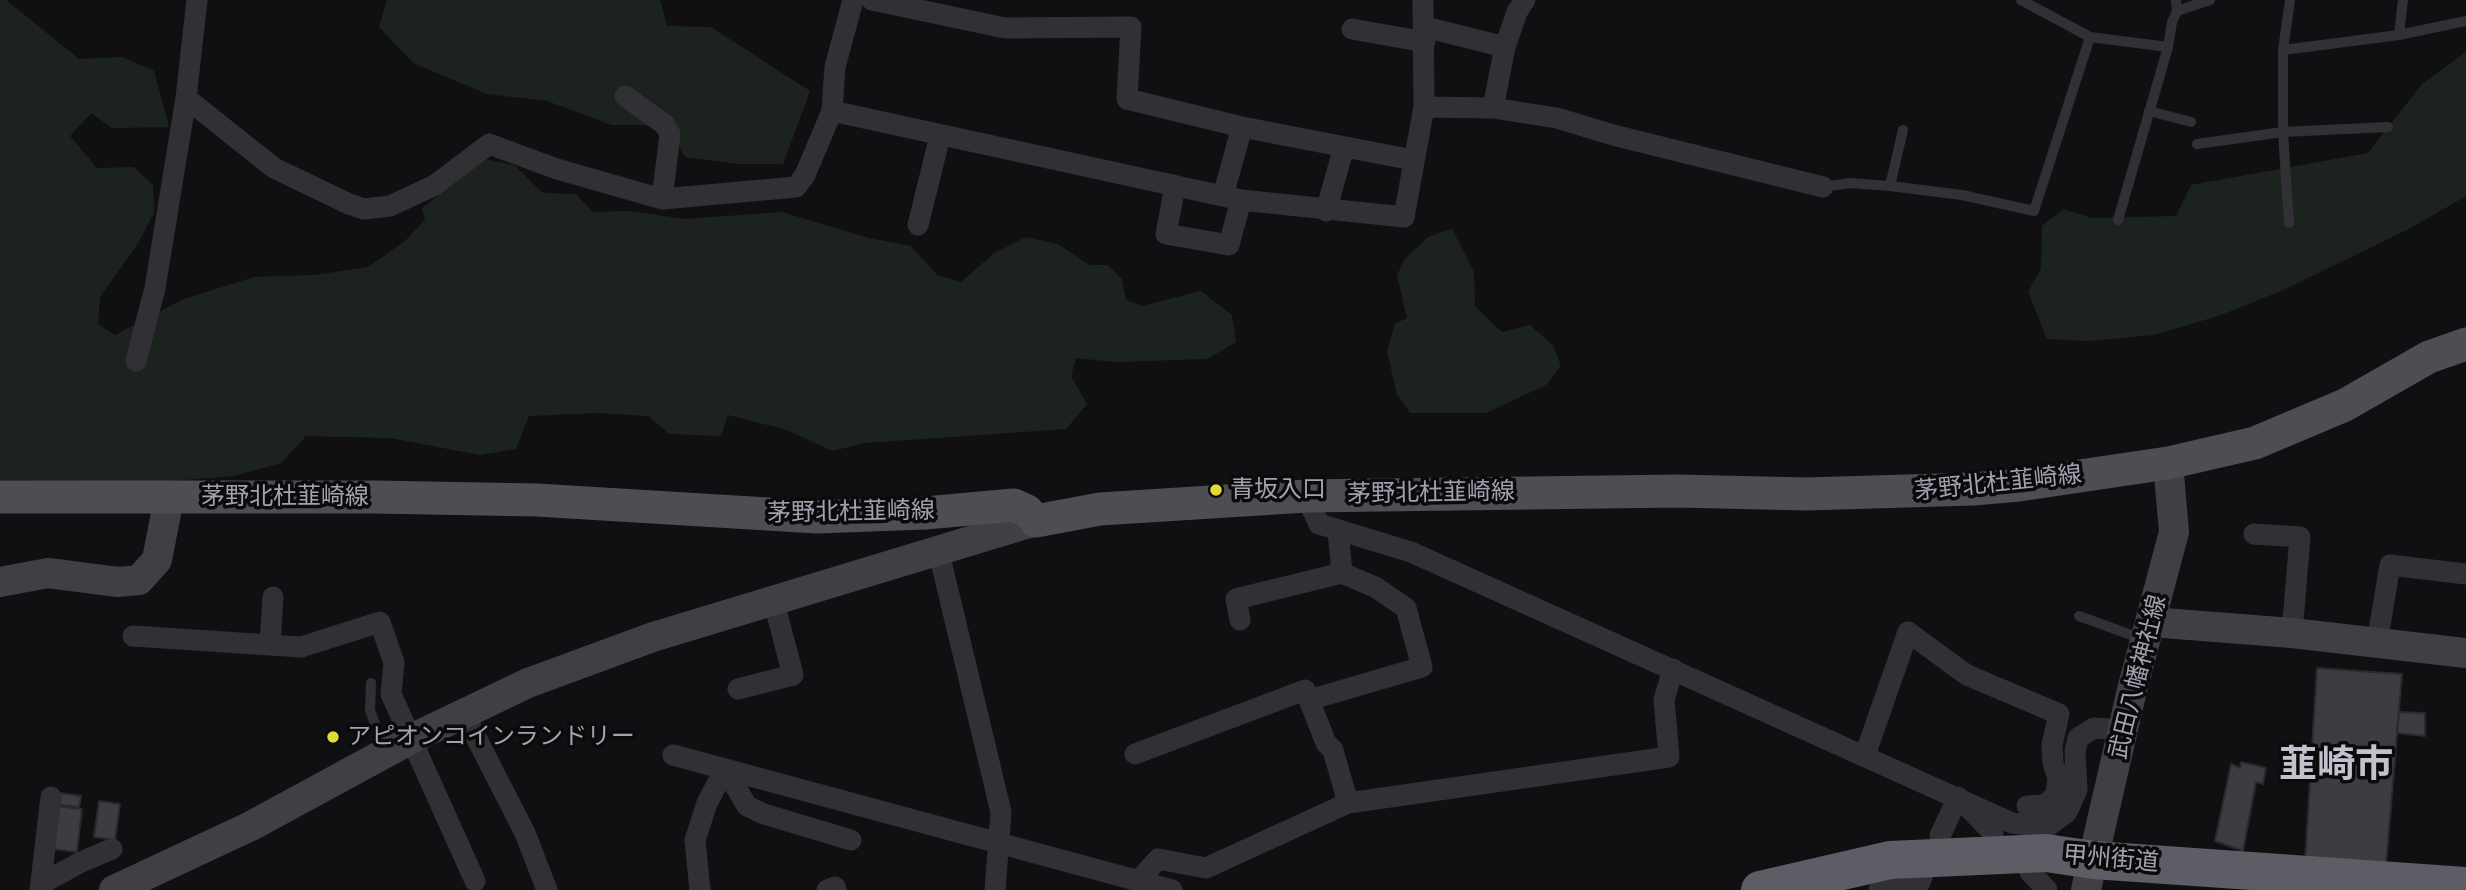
<!DOCTYPE html>
<meta charset="utf-8">
<style>
body{margin:0}
canvas{display:block;background:#100f11}
</style>
<canvas width="2466" height="890"></canvas>
<script>
const c = document.querySelector('canvas').getContext('2d');
c.lineJoin = 'round';
function fill(path, color) {
  c.fillStyle = color;
  c.fill(path, 'evenodd');
}
function shape(rows) {
  const path = new Path2D();
  for (const r of rows) {
    path.moveTo(r[0], r[1]);
    for (let i = 2; i < r.length; i += 2) path.lineTo(r[i], r[i + 1]);
  }
  return path;
}
function trace(path, color, width, dash) {
  c.strokeStyle = color;
  c.lineWidth = width;
  c.lineCap = dash ? 'butt' : 'round';
  c.setLineDash(dash || []);
  c.stroke(path);
}
function write(font, color, halo, rows, align = 'center') {
  c.font = font + ' Inter,"Noto Sans JP",sans-serif';
  c.lineWidth = 7;
  c.setLineDash([]);
  c.textBaseline = 'middle';
  c.strokeStyle = halo;
  c.fillStyle = color;
  for (const [text, x, y, turn = 0] of rows) {
    c.save();
    c.translate(x, y);
    c.rotate((+turn || 0) * Math.PI / 180);
    c.textAlign = isNaN(turn) ? turn : align;
    if (halo) c.strokeText(text, 0, 0);
    c.fillText(text, 0, 0);
    c.restore();
  }
}
fill(shape([
 [0,0,6,0,79,59,122,57,154,71,169,127,112,128,91,113,70,136,97,168,133,167,153,185,154,213,137,245,100,297,98,324,115,335,184,299,254,277,314,275,368,267,405,241,425,220,422,208,485,159,514,165,543,193,576,194,593,212,629,211,685,219,782,212,869,238,911,246,937,275,961,282,993,254,1026,237,1058,244,1089,265,1108,265,1122,279,1126,300,1142,306,1201,291,1232,315,1236,342,1207,359,1115,362,1076,358,1071,376,1087,404,1066,429,865,443,832,451,787,430,728,415,721,436,669,434,648,416,598,413,529,416,516,449,480,455,390,438,306,436,281,463,234,476,159,482,0,480],
 [387,0,660,0,667,26,711,27,810,91,783,164,738,164,685,157,667,125,612,125,547,101,487,94,413,63,379,27],
 [2466,52,2466,196,2409,229,2281,291,2221,315,2154,335,2087,341,2047,339,2028,292,2041,269,2042,226,2063,209,2092,218,2176,216,2191,185,2368,153,2422,84],
 [1452,229,1474,272,1475,306,1502,332,1530,325,1553,345,1561,366,1546,385,1486,413,1410,413,1397,395,1387,351,1395,324,1407,318,1397,275,1405,259,1428,237]
]), '#1c231f');
const building = shape([
 [2317,668,2402,674,2386,866,2305,862,2317,668],
 [2399,712,2425,713,2425,736,2397,733,2399,712],
 [2241,762,2266,768,2263,784,2256,782,2243,851,2215,841,2231,764,2240,768,2241,762],
 [59,793,81,796,79,807,58,805,59,793],
 [99,801,120,804,115,840,94,837,99,801],
 [57,806,82,809,77,852,52,849,57,806]
]);
fill(building, '#3c3c41');
trace(building, '#2a2a2c', 2);
trace(shape([
 [2177,11,2210,0],
 [2399,35,2403,0],
 [2090,37,2168,47,2172,22,2177,11,2176,0],
 [2283,50,2399,35,2466,21],
 [2149,111,2191,122],
 [2197,144,2283,132,2388,127],
 [1890,186,1903,130],
 [1823,187,1850,183,1890,186,1962,195,2034,211,2090,37,2021,0],
 [2118,220,2168,47],
 [2289,223,2283,132,2283,50,2290,0],
 [2079,616,2145,640],
 [371,683,370,710,384,750]
]), '#313135', 10);
trace(shape([
 [853,0,835,67,832,111,1241,200,1404,217,1424,107,1423,0],
 [872,0,1005,28,1131,27,1127,99,1242,127,1413,160],
 [1425,27,1505,47],
 [1352,29,1425,42],
 [625,96,665,125,670,134,662,199],
 [186,98,274,168,349,204,364,209,390,206,435,185,489,144,557,169,662,199,796,187,805,175,832,111],
 [1424,107,1493,108,1557,118,1613,135,1823,187],
 [1493,108,1505,47,1517,12,1525,0],
 [1175,186,1166,234,1229,245,1241,200],
 [1223,196,1242,127],
 [1326,211,1344,147],
 [918,225,940,136],
 [136,361,155,288,186,98,197,0],
 [1306,496,1319,524,1411,552,2012,823,2047,827,2067,812,2077,790,2075,751,2078,738,2094,728,2123,730],
 [1338,531,1342,573],
 [2254,534,2300,537,2292,633],
 [938,549,1001,812,995,890],
 [1240,620,1236,599,1342,573,1375,587,1406,608,1422,667,1309,700],
 [133,636,301,647,380,622,394,663,391,694,475,881],
 [2377,643,2390,565,2466,574],
 [270,645,273,597],
 [738,689,793,675,773,599],
 [463,712,525,833,547,890],
 [1135,754,1305,690,1326,743,1333,750,1348,803],
 [673,755,1172,890],
 [1865,755,1908,632,1967,675,2059,714,2052,745,2053,763,2058,778,2056,795,2045,805,2027,806],
 [725,769,747,806,764,814,851,840],
 [1940,836,1958,797,1993,833],
 [2030,872,2047,890],
 [1138,881,1158,859,1206,868,1348,803,1669,757,1664,700,1673,669],
 [41,884,81,862,112,849],
 [40,890,51,797],
 [700,890,695,840,707,803,725,769],
 [827,890,835,887,836,890],
 [1879,890,1920,882,1923,874]
]), '#313135', 21);
trace(shape([
 [0,582,48,573,118,582,139,580,157,560,169,498],
 [2151,622,2292,633,2466,653],
 [114,890,251,826,413,738,528,683,653,637,1036,521],
 [2086,890,2132,690,2174,532,2168,463]
]), '#3f3f45', 30);
trace(shape([
 [0,497,375,497,537,500,817,517,925,513,1014,505,1027,511,1036,521,1100,509,1306,496,1678,491,1806,494,1973,489,2019,485,2168,463,2255,443,2345,405,2429,357,2466,344]
]), '#4e4d54', 33);
trace(shape([
 [1760,890,1890,860,2046,853,2094,860,2466,886]
]), '#5d5d66', 38);
for (const [x, y, r, color] of [
 [1216,490,7,"#e1d937"],
 [333,737,7,"#e1d937"]
]) {
  const dot = new Path2D();
  dot.arc(x, y, r, 0, 2 * Math.PI);
  c.fillStyle = color;
  c.fill(dot);
  trace(dot, '#0b0b0c', 2.5);
}
write('24px', '#a2a2b0', '#0b0b0c', [
 ["茅野北杜韮崎線",1998,483,-6],
 ["茅野北杜韮崎線",1431,493,-1],
 ["茅野北杜韮崎線",285,497],
 ["茅野北杜韮崎線",851,512,-1],
 ["武田八幡神社線",2138,677,-76],
 ["甲州街道",2111,859,5]
]);
write('24px', '#a2a2b0', '#0b0b0c', [
 ["青坂入口",1230,490],
 ["アピオンコインランドリー",347,737]
], 'left');
write('bold 38px', '#c2c2cd', '#0b0b0c', [
 ["韮崎市",2336,766]
]);
</script>
